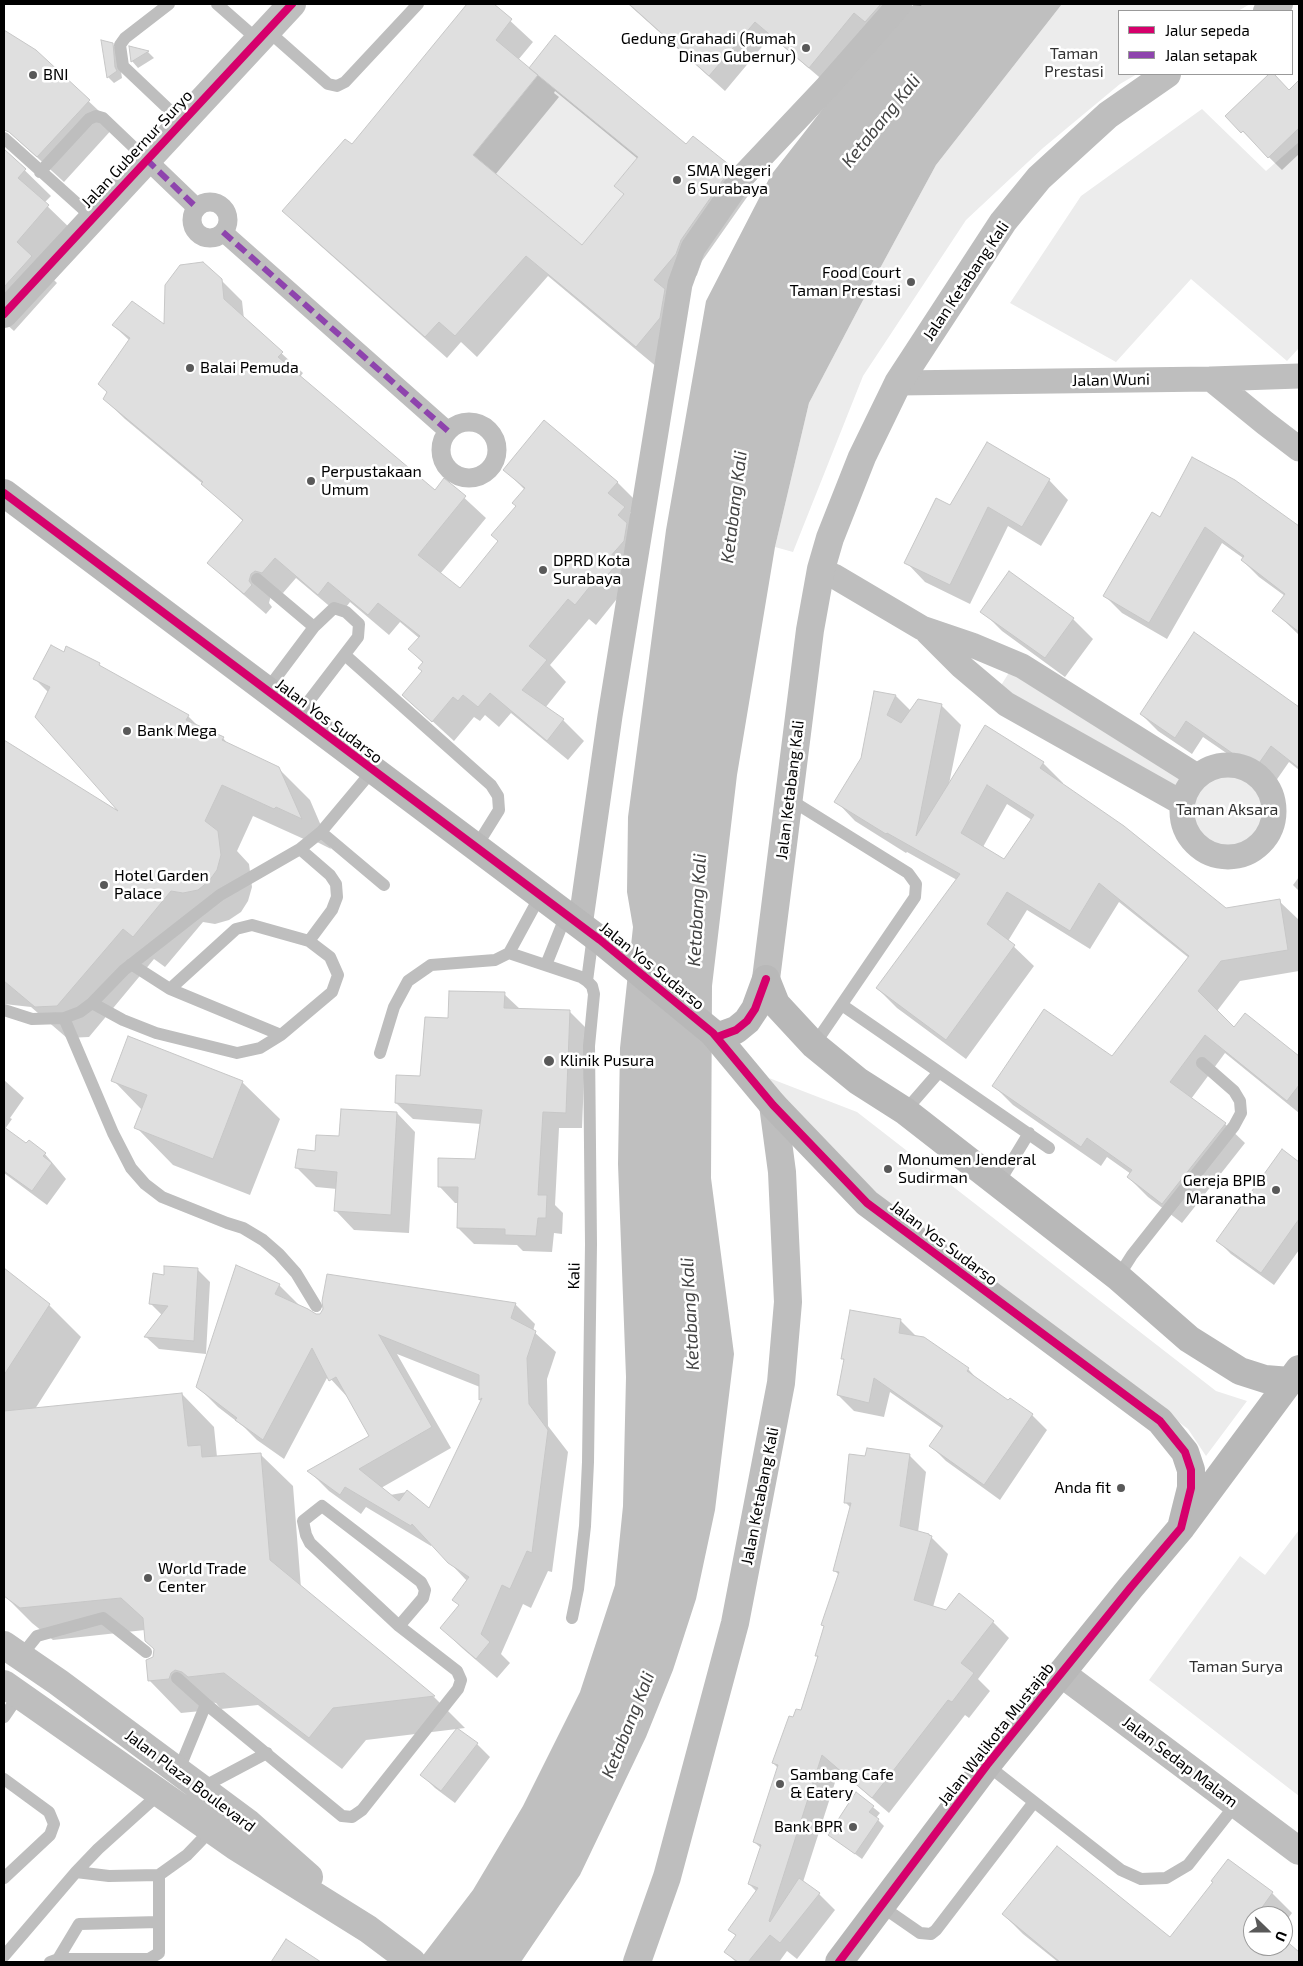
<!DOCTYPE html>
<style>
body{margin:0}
#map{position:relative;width:1303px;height:1966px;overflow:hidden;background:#fff;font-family:"Exo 2",sans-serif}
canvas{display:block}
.frame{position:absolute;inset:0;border:5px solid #000;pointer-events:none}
.legend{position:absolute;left:1118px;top:10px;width:175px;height:65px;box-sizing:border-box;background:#fff;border:1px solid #999;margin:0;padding:6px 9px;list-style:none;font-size:15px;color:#000}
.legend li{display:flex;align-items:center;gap:10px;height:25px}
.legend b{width:25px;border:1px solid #999}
.north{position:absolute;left:1243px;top:1906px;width:50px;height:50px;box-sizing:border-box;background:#fff;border:1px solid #999;border-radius:50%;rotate:112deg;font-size:14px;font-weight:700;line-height:20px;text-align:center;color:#000}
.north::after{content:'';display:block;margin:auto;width:18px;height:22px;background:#595959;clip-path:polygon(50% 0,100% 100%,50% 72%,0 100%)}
</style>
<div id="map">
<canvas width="1303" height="1966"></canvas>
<div class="frame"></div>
<ul class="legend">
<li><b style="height:6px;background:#d6006c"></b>Jalur sepeda</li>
<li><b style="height:6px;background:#8e44ad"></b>Jalan setapak</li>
</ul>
<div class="north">U</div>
</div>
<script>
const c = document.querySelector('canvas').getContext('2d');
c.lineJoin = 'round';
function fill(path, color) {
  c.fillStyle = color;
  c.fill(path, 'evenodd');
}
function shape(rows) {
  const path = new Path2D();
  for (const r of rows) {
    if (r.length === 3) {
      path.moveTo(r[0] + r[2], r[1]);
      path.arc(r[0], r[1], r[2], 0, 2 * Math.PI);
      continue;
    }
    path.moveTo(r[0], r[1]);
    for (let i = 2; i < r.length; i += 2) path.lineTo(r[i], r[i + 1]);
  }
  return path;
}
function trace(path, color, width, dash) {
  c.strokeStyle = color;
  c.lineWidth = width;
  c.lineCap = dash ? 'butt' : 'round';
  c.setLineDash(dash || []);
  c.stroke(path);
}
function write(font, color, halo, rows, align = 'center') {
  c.font = font + ' "Exo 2",sans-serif';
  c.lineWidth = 5;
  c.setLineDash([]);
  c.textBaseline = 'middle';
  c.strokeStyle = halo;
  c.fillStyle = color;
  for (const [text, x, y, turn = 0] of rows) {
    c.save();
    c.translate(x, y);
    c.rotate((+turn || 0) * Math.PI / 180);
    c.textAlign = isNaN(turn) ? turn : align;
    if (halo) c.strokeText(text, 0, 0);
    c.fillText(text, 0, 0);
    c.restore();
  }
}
fill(shape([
 [1062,4,1250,4,1238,11,1119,11,1119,74,1137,74,1120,84,1043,148,966,220,863,376,793,552,775,547,809,403,871,285,936,165],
 [538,75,638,157,614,186,624,194,582,245,473,155],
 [1202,109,1266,171,1299,142,1299,348,1287,361,1191,279,1116,362,1010,303,1081,196],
 [1010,671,1188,780,1178,795,1000,687],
 [1229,771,1241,773,1251,778,1258,785,1267,806,1266,822,1262,830,1252,840,1239,846,1228,848,1213,846,1199,838,1192,829,1189,803,1193,793,1203,782,1219,772],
 [769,1078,857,1112,1216,1391,1247,1401,1206,1456,1188,1429,825,1155],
 [1299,1530,1299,1796,1149,1680,1240,1556,1265,1575]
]), '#ececec');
fill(shape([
 [914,4,1062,4,936,165,871,285,809,403,775,547,737,775,712,986,711,1178,734,1354,715,1510,696,1599,673,1670,646,1737,580,1875,521,1962,418,1962,473,1890,523,1806,580,1692,615,1585,623,1506,626,1377,618,1164,620,1048,633,927,627,892,628,817,666,530,706,301,771,175,836,92]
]), '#bfbfbf');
fill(shape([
 [469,4,492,4,533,42,518,60,533,73,731,168,752,190,702,261,697,275,675,301,658,368,548,276,477,357,461,342,447,358,305,232,284,211,352,146],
 [555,91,638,159,625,195,582,247,495,175,559,97,554,93],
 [628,4,922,4,921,6,912,5,825,82,771,36,725,91],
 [4,32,35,51,115,126,64,182,4,127],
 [112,44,118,50,122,78,114,83,108,77],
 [130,48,148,52,154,58,138,68,132,61],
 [1271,74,1290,91,1293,88,1299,95,1299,154,1282,170,1227,116],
 [4,150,51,196,44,203,74,232,42,268,57,283,14,331,4,322],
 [221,280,242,301,244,319,303,373,300,377,435,491,445,480,486,518,440,574,460,589,499,541,525,490,505,470,617,482,638,503,630,513,645,528,620,595,596,625,589,619,550,665,566,682,545,708,563,720,584,741,568,760,511,713,499,727,485,715,480,721,474,717,454,741,404,695,424,671,423,663,410,649,419,638,400,622,389,635,350,602,340,615,296,578,283,593,276,591,271,595,269,603,272,607,266,614,230,583,209,563,243,521,203,484,125,419,104,399,130,341,113,325,166,326],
 [1049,480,1068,500,1041,546,1008,526,970,604,925,582,906,562,950,507],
 [1234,481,1299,528,1299,635,1274,611,1285,596,1259,577,1242,560,1243,558,1222,543,1167,639,1122,613,1105,596,1160,519],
 [1009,573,1073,619,1093,639,1065,677,1002,631,982,611],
 [1194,634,1299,708,1299,770,1289,762,1273,785,1203,737,1192,754,1158,731,1141,714],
 [35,679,188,716,200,728,223,738,229,745,278,768,310,800,331,849,307,837,306,840,253,816,237,851,249,864,252,887,248,901,241,912,229,920,215,924,203,922,165,967,154,959,89,1037,67,1038,31,1007,4,1004,4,741,123,816,49,693],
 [875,692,896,696,911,711,941,705,961,725,949,784,985,727,1043,763,1063,783,1062,784,1225,910,1279,901,1299,920,1299,971,1240,981,1217,1011,1234,1028,1245,1014,1299,1058,1299,1113,1225,1053,1191,1099,1225,1124,1245,1143,1182,1223,1148,1197,1128,1177,1131,1174,1107,1157,1101,1166,1013,1105,994,1086,1113,1057,1189,958,1119,902,1090,949,1027,910,1008,941,1034,966,966,1059,897,1008,877,988,957,880,907,852,906,853,855,821,836,801,862,758],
 [1007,804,1032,820,1004,860,983,847],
 [1299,877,1299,891,1293,885],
 [504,994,521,1010,570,1012,586,1028,582,1128,559,1128,555,1205,563,1213,562,1234,554,1233,552,1252,523,1251,517,1245,474,1244,458,1228,459,1203,455,1203,439,1186,476,1160,481,1124,413,1119,396,1103,421,1077,450,1020],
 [4,1080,24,1098,10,1118,12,1119,5,1129,26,1145,45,1154,66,1179,47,1205,4,1173],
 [113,1080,242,1082,280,1119,250,1195,173,1165,136,1127,142,1110],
 [397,1113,415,1132,409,1233,354,1230,336,1211,337,1189,316,1187,297,1168,340,1137],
 [1282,1151,1299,1163,1299,1250,1274,1285,1231,1254,1218,1241],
 [197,1269,210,1282,206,1354,159,1349,146,1337,162,1315,150,1303,165,1276],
 [4,1270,49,1305,81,1337,35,1409,182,1394,214,1427,217,1457,260,1454,293,1486,301,1588,434,1697,465,1728,366,1740,342,1769,258,1705,221,1709,216,1703,208,1702,201,1711,181,1713,149,1680,155,1649,145,1630,53,1640,32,1623,4,1595],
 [279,1285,299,1305,315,1315,515,1304,535,1324,533,1331,556,1352,547,1379,548,1426,568,1452,552,1572,548,1571,531,1608,523,1604,501,1654,510,1663,497,1678,462,1648,442,1628,460,1606,468,1582,432,1544,431,1546,366,1507,361,1514,329,1491,309,1471,371,1436,351,1401,328,1376,284,1459,257,1440,244,1427,218,1407,198,1387],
 [397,1354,480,1387,480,1400,482,1402,430,1510,407,1492,390,1495,381,1488,451,1448],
 [851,1311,901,1321,916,1336,968,1369,981,1383,1008,1402,1032,1415,1047,1430,1000,1500,946,1461,931,1446,943,1429,890,1392,884,1417,854,1411,838,1395,845,1361,842,1358],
 [909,1455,926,1472,918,1532,929,1535,948,1554,933,1607,993,1622,1009,1638,978,1679,990,1691,969,1718,965,1715,889,1813,839,1770,803,1882,819,1894,835,1910,797,1959,787,1951,779,1962,736,1962,726,1952,736,1936,729,1929,757,1892,749,1884,761,1848,754,1842,778,1768,773,1763,794,1719,802,1712,819,1658,816,1655,825,1628,823,1625,839,1575,834,1570,851,1508,845,1502,866,1457],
 [477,1744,490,1757,455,1803,435,1788,422,1775],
 [857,1794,880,1813,876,1818,884,1826,862,1859,829,1835],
 [1272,1893,1292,1913,1283,1925,1283,1916,1253,1916,1253,1946,1283,1946,1283,1940,1299,1953,1299,1962,1058,1962,1023,1934,1003,1914,1170,1939]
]), '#0003');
const building = shape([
 [467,4,494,4,512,19,496,40,538,75,473,155,582,245,624,194,614,186,638,157,529,68,555,35,686,144,693,136,732,167,681,240,676,254,654,280,665,289,660,318,636,347,526,256,455,336,439,322,425,337,282,211,345,139,352,144,467,4],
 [629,4,881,4,865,22,854,13,809,68,755,22,709,76,629,4],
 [4,30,36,50,90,100,37,157,9,132,4,130,4,30],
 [101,40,113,43,115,67,117,71,107,78,101,40],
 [129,46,149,51,131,62,129,46],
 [1269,74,1274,74,1289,90,1299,80,1299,128,1268,158,1243,131,1241,133,1225,116,1269,74],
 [4,149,26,169,18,178,49,205,17,242,32,256,4,287,4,149],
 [203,262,222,279,224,299,283,352,278,357,435,490,444,478,466,496,418,555,460,588,498,541,491,535,516,506,512,503,525,488,503,470,544,420,618,482,608,493,625,507,618,515,627,523,624,541,609,558,617,564,604,579,599,575,575,605,568,599,529,646,547,660,522,690,564,719,547,741,490,693,478,707,463,695,458,701,453,697,432,722,402,695,422,671,418,668,423,662,408,649,420,636,378,603,368,615,328,582,318,595,275,558,262,573,255,571,251,574,249,581,252,585,244,594,207,563,243,520,201,484,203,482,103,399,107,392,98,384,130,338,112,325,132,301,164,324,165,285,180,265,203,262],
 [987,442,1050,479,1022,527,988,507,950,585,904,563,936,498,950,505,987,442],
 [1192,457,1235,480,1299,526,1299,632,1272,611,1285,594,1241,560,1244,556,1205,527,1149,623,1103,596,1152,512,1160,517,1192,457],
 [1009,571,1074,618,1045,658,980,612,1009,571],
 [1194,632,1299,707,1299,768,1271,746,1255,769,1186,721,1175,738,1140,714,1194,632],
 [51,645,64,652,66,646,100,663,99,665,189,715,186,720,224,737,222,740,279,767,302,819,276,807,274,809,222,785,205,821,218,831,221,855,217,870,209,881,198,890,183,893,171,891,133,937,123,929,57,1006,35,1007,4,981,4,740,118,811,35,717,50,687,33,679,51,645],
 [874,691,896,695,887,715,901,723,918,699,942,704,916,836,985,725,1044,762,1040,768,1124,826,1226,908,1280,899,1288,950,1221,961,1198,991,1234,1027,1245,1013,1299,1056,1299,1085,1287,1101,1205,1035,1170,1082,1226,1123,1162,1204,1127,1177,1132,1170,1087,1138,1081,1147,992,1086,1044,1009,1112,1056,1189,956,1099,883,1070,931,1007,892,987,924,1015,945,946,1040,876,988,960,874,887,833,886,834,834,802,861,758,874,691],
 [987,785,1034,815,1004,859,961,833,987,785],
 [449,991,505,992,504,1008,570,1010,566,1113,543,1112,538,1195,547,1195,546,1218,538,1218,536,1236,505,1235,505,1229,457,1228,458,1187,438,1187,438,1158,475,1159,482,1110,395,1103,396,1075,420,1076,425,1017,448,1018,449,991],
 [128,1036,243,1081,213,1159,134,1128,147,1095,111,1081,128,1036],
 [341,1109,397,1112,391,1215,334,1211,337,1172,295,1168,298,1149,315,1151,316,1135,339,1136,341,1109],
 [4,1127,26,1143,29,1140,46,1153,43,1156,52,1163,32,1191,4,1171,4,1127],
 [1282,1149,1299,1162,1299,1219,1261,1273,1216,1241,1282,1149],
 [236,1265,280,1284,275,1294,308,1309,316,1314,320,1314,323,1309,322,1301,327,1274,516,1303,511,1318,536,1331,527,1358,529,1404,548,1430,532,1553,527,1551,510,1589,502,1585,481,1634,490,1642,476,1659,440,1628,459,1605,452,1600,469,1577,448,1563,412,1524,411,1526,345,1487,340,1495,307,1471,369,1436,336,1377,329,1381,312,1348,263,1440,235,1420,237,1418,196,1387,236,1265],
 [379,1335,479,1375,479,1400,482,1398,429,1508,407,1490,399,1501,359,1469,432,1427,379,1335],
 [164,1266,198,1268,194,1341,144,1337,168,1306,149,1304,153,1273,164,1275,164,1266],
 [4,1268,50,1304,4,1375,4,1268],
 [850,1310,901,1319,899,1333,924,1337,969,1368,967,1371,1008,1400,1010,1398,1033,1414,984,1485,929,1446,943,1426,874,1378,869,1403,837,1395,844,1359,841,1359,850,1310],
 [182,1393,188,1446,201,1445,202,1457,261,1453,270,1560,435,1696,333,1708,309,1738,224,1673,188,1677,182,1672,175,1670,171,1673,169,1679,148,1681,146,1660,153,1657,154,1649,145,1641,143,1618,121,1598,20,1608,4,1596,4,1411,182,1393],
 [867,1448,910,1454,900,1526,929,1534,929,1535,932,1536,914,1600,946,1610,959,1593,994,1621,961,1663,974,1673,952,1702,948,1700,872,1798,822,1755,769,1921,770,1922,799,1878,820,1893,780,1943,770,1935,748,1962,738,1962,724,1952,736,1935,728,1930,758,1888,748,1884,761,1845,753,1842,778,1765,772,1763,789,1716,793,1717,796,1709,801,1710,818,1656,815,1656,824,1626,821,1625,839,1572,833,1571,851,1503,844,1503,849,1454,865,1456,867,1448],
 [457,1728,478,1743,441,1791,420,1775,457,1728],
 [856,1792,874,1806,869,1812,879,1819,855,1854,828,1835,856,1792],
 [1057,1846,1170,1937,1213,1882,1211,1881,1228,1859,1273,1892,1256,1916,1253,1916,1253,1946,1283,1946,1283,1938,1299,1952,1299,1962,1060,1962,1002,1914,1057,1846],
 [286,1939,321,1962,271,1962,286,1939]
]);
fill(building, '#dfdfdf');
trace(building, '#c7c7c7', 1);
trace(shape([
 [169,4,125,38,120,45,123,66,181,121],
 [217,4,258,40],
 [267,30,328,84,337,86,345,82,418,4],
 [4,138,92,217],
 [40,172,89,119,96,116,103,118,146,159],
 [257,579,314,627],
 [345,655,491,785,498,796,499,810,476,847],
 [266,691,314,627,334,608,346,612,359,624,358,637,299,714],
 [789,799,908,873,916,884,915,897,814,1045],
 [321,832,384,885],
 [300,849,330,875,336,884,337,897,332,910,309,941],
 [509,953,581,977,587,981],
 [546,965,566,915],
 [170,989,281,1035],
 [92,1003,123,1020,156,1033,237,1053,260,1048,281,1035,332,992,338,975,330,957,309,941,252,925,236,929,170,989,131,964],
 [842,1005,1049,1148],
 [4,1010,32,1019,64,1018,80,1012,92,1003,124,970,220,895,300,849,321,832,373,770],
 [64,1018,113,1133,131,1168,145,1184,162,1197,227,1223,243,1228,263,1240,279,1254,296,1273,316,1306],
 [380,1053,394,1007,408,981,431,965,495,960,509,953,540,896],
 [905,1111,939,1072],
 [998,1184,1029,1133],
 [1118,1277,1132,1255,1234,1126,1241,1113,1240,1101,1234,1091,1202,1063],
 [572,1618,578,1589,585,1526,588,1462,591,1244,589,1046,594,994,592,986,587,981,593,935],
 [21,1656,37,1636,103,1618,146,1652],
 [177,1678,206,1704,178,1772],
 [206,1704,342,1816,352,1817,362,1810,458,1689,461,1680,457,1671,399,1626,310,1543,306,1535,303,1521,322,1506,421,1582,425,1590,423,1598,399,1626],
 [4,1717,19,1695],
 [987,1765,1121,1870,1141,1879,1166,1878,1188,1865,1236,1804],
 [4,1779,49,1812,54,1824,50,1835,4,1878],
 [201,1788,267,1753],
 [76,1872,109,1876,159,1875,187,1855,211,1830],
 [881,1906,920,1933,931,1934,936,1930,1034,1802],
 [4,1956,76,1872,98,1849,159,1794],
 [58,1959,79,1924,159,1922],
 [50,1962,58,1959,149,1959,159,1953,159,1875]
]), '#bebebe', 12);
trace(shape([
 [146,159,197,208],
 [210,220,18],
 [223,232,448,431],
 [469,450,28]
]), '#bebebe', 19);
trace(shape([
 [1211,379,1265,423,1299,449],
 [898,383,1211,379,1299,376],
 [834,576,922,628,972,645,1022,666,1197,776],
 [928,633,961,666,1006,704,1182,803],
 [1228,811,46],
 [580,926,610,716,680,284,693,248,743,176,827,87,900,4]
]), '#bebebe', 25);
trace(shape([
 [1267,11,1279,4],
 [766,979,810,630,821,569,830,538,862,457,898,383,1003,222,1039,178,1108,115,1167,74],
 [4,1645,58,1682,248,1823,309,1877],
 [1061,1673,1299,1851],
 [4,1684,235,1846,368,1929,412,1962],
 [637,1962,667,1877,735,1623,781,1383,788,1302,782,1172,773,1105]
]), '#bebebe', 28);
trace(shape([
 [4,493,600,940,713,1033,773,1105,867,1203,1160,1421,1185,1452,1191,1470,1191,1488,1181,1528],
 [766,979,776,1004,814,1045,858,1081,905,1111,1118,1277,1189,1339,1240,1371,1265,1379,1290,1381],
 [717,1037,736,1030,747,1021,755,1009,766,979],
 [839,1962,987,1765,1131,1587,1181,1528,1299,1369]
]), '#b8b8b8', 28);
trace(shape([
 [4,314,292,4]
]), '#bebebe', 28);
trace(shape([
 [146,159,197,208],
 [223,232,448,431]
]), '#8e44ad', 6, [12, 6]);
trace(shape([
 [4,314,292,4],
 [4,493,600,940,713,1033,773,1105,867,1203,1160,1421,1185,1452,1191,1470,1191,1488,1181,1528,1131,1587,987,1765,839,1962],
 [717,1037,736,1030,747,1021,755,1009,766,979]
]), '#d6006c', 8);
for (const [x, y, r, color] of [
 [806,48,5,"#595959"],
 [33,75,5,"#595959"],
 [677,180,5,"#595959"],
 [911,282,5,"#595959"],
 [190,368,5,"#595959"],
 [311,481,5,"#595959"],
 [543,570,5,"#595959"],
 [127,731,5,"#595959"],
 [104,885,5,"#595959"],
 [549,1061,6,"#595959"],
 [888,1169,5,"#595959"],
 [1276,1190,5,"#595959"],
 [1121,1488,5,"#595959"],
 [148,1578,5,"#595959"],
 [780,1784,5,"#595959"],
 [853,1827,5,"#595959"]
]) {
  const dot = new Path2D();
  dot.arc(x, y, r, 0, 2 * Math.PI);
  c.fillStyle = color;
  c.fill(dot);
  trace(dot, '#fff', 2);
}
write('16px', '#000', '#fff', [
 ["Gedung Grahadi (Rumah",796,39,"right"],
 ["Dinas Gubernur)",796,57,"right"],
 ["BNI",43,75],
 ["SMA Negeri",687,171],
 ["6 Surabaya",687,189],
 ["Food Court",901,273,"right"],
 ["Taman Prestasi",901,291,"right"],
 ["Balai Pemuda",200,368],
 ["Perpustakaan",321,472],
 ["Umum",321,490],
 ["DPRD Kota",553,561],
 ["Surabaya",553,579],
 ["Bank Mega",137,731],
 ["Hotel Garden",114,876],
 ["Palace",114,894],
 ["Klinik Pusura",560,1061],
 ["Monumen Jenderal",898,1160],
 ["Sudirman",898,1178],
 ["Gereja BPIB",1266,1181,"right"],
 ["Maranatha",1266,1199,"right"],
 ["Anda fit",1111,1488,"right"],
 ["World Trade",158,1569],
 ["Center",158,1587],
 ["Sambang Cafe",790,1775],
 ["& Eatery",790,1793],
 ["Bank BPR",843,1827,"right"]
], 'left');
write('16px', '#333', '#fff', [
 ["Taman",1074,54],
 ["Prestasi",1074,72],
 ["Taman Aksara",1227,810],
 ["Taman Surya",1236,1667]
]);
write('16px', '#000', '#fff', [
 ["Jalan Gubernur Suryo",137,149,-47],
 ["Jalan Ketabang Kali",966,281,-56],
 ["Jalan Wuni",1111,380,-1],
 ["Jalan Yos Sudarso",329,721,37],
 ["Jalan Ketabang Kali",790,790,-83],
 ["Jalan Yos Sudarso",652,966,39],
 ["Jalan Yos Sudarso",944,1243,37],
 ["Kali",574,1276,-89],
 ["Jalan Ketabang Kali",760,1496,-79],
 ["Jalan Walikota Mustajab",996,1734,-52],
 ["Jalan Sedap Malam",1180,1762,37],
 ["Jalan Plaza Boulevard",190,1781,37]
]);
write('italic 18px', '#444', '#fff', [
 ["Ketabang Kali",881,121,-51],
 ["Ketabang Kali",734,507,-83],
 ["Ketabang Kali",697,910,-87],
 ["Ketabang Kali",690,1314,-93],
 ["Ketabang Kali",628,1725,-68]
]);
</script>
